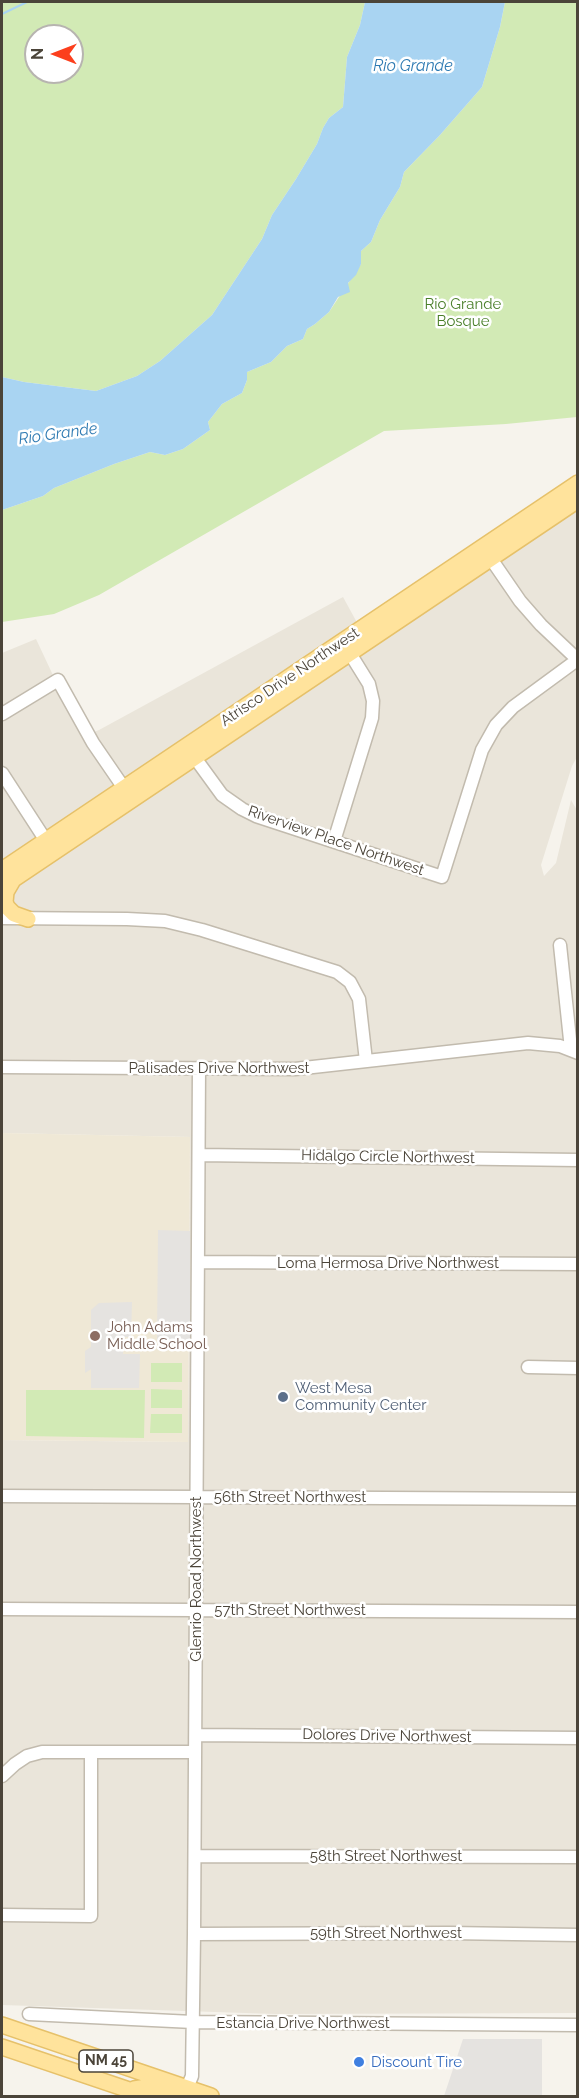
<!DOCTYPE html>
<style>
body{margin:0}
#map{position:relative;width:579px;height:2098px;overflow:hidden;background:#f6f3ec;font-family:Raleway,sans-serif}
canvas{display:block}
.frame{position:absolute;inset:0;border:3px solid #4b4439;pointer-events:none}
.north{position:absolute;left:24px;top:24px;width:60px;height:60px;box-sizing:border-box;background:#fff;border:2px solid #b7b4b0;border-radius:50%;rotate:270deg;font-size:16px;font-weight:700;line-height:24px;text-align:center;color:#4b4439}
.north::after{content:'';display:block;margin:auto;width:21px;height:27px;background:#fc3f1d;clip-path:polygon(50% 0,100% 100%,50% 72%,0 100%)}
</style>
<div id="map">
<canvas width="579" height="2098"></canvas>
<div class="frame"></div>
<div class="north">N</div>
</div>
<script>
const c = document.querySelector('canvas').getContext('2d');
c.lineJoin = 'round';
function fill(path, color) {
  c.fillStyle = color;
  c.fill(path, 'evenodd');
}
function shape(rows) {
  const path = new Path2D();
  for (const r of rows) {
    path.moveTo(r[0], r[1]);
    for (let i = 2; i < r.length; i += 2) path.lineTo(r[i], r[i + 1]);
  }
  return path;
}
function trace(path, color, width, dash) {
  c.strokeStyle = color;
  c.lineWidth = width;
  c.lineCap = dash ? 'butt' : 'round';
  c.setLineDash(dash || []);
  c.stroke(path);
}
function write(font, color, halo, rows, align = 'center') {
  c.font = font + ' Raleway,sans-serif';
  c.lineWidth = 5;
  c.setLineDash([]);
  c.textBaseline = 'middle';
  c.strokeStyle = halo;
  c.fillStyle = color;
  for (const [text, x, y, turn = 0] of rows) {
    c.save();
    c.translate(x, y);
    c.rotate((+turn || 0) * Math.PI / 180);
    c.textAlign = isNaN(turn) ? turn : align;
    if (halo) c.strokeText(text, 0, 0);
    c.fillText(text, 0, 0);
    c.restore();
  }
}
fill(shape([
 [577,508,577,757,572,766,541,865,544,876,556,863,571,800,578,812,577,2013,276,2014,2,2005,2,1440,188,1442,190,1137,2,1133,2,653,36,639,82,737,99,730,343,597,371,648,448,598]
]), '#eae5da');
fill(shape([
 [2,1133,190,1137,188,1442,2,1440]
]), '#efe8d6');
fill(shape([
 [2,2,365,2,360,25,347,57,343,107,329,118,323,128,317,144,296,179,272,215,262,239,212,315,160,361,137,376,96,391,24,382,2,377],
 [36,36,72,36,72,72,36,72],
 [505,2,577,2,577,417,506,424,384,431,99,595,54,614,2,622,2,510,43,496,54,488,114,464,150,452,165,455,183,449,210,430,208,422,222,404,242,393,247,380,247,372,271,362,287,346,303,339,307,329,315,324,329,312,361,264,361,251,371,242,380,220,400,187,404,172,440,135,482,87,500,27],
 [151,1363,182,1363,182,1382,151,1382],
 [151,1389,182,1390,182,1408,151,1408],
 [26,1390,145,1390,144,1438,26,1436],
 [151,1414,182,1414,182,1433,150,1433]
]), '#d2eab5');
fill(shape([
 [158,1230,190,1231,190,1340,157,1340],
 [132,1302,131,1337,124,1337,123,1354,140,1354,139,1388,91,1388,91,1369,85,1373,85,1351,91,1347,91,1310,99,1303],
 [463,2039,542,2039,542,2096,444,2096]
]), '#e5e3e0');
fill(shape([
 [365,2,505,2,500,27,482,87,440,135,404,172,400,187,380,220,371,242,361,251,361,264,356,275,348,283,350,292,338,297,329,312,315,324,307,329,303,339,287,346,271,362,247,372,247,380,242,393,222,404,208,422,210,430,183,449,165,455,150,452,114,464,54,488,43,496,2,510,2,377,24,382,96,391,137,376,160,361,212,315,262,239,272,215,296,179,317,144,323,128,329,118,343,107,347,57,360,25]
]), '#a9d4f2');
trace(shape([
 [2,14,27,2]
]), '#a9d4f2', 2);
const minor = shape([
 [487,553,520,601,541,625,578,660],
 [2,714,58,680,93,743,128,794],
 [190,751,222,795,242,809,256,816,442,877,482,750,496,725,513,707,577,660],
 [2,773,50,847],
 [334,841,372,718,373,701,369,684,346,647],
 [2,918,127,919,165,921,202,930,337,972,350,982,359,999,366,1061],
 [560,945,571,1049],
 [2,1067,295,1069,528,1043,560,1046,578,1053],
 [199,1155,578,1160],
 [198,1262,578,1264],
 [528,1367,578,1368],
 [2,1496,578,1499],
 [2,1609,578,1612],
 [196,1735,578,1738],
 [2,1776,15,1764,27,1756,42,1752,195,1752],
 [195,1856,578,1857],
 [2,1915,91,1916,91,1752],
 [194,1934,449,1933,578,1935],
 [29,2014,193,2022,578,2025],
 [187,2088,192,2076,194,1934,199,1068]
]);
const major = shape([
 [2,870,578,483],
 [13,880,6,892,5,902,7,907,14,914,28,919],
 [2,887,578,500],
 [2,2025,211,2096],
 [2,2047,147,2096],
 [134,2089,147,2087,171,2094,187,2088]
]);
trace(minor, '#c2bbae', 15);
trace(major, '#e6c16a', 18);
trace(minor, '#fff', 12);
trace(major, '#ffe39c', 15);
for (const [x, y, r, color] of [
 [95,1336,6,"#8d6e63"],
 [283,1397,6,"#5c6f8a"],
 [359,2062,6,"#3f7fe0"]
]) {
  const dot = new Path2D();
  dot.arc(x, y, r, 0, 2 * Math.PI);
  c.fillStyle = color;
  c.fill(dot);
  trace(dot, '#fff', 2);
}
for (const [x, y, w] of [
 [106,2061,54]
]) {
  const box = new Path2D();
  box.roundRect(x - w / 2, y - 11, w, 22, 4.5);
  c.fillStyle = '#fff';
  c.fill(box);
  trace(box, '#4b4439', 1.5);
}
write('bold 14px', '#4b4439', null, [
 ["NM 45",106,2061]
]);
write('15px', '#4a7f2a', '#fff', [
 ["Rio Grande",463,304],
 ["Bosque",463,321]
]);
write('15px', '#4b4439', '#fff', [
 ["Atrisco Drive Northwest",290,677,-34],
 ["Riverview Place Northwest",336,841,19],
 ["Palisades Drive Northwest",219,1068],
 ["Hidalgo Circle Northwest",388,1157,1],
 ["Loma Hermosa Drive Northwest",388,1263],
 ["56th Street Northwest",290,1497],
 ["Glenrio Road Northwest",196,1579,-90],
 ["57th Street Northwest",290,1610],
 ["Dolores Drive Northwest",387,1736,1],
 ["58th Street Northwest",386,1856],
 ["59th Street Northwest",386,1933],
 ["Estancia Drive Northwest",303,2023]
]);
write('15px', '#785e54', '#fff', [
 ["John Adams",107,1327],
 ["Middle School",107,1344]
], 'left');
write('15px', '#4e5e75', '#fff', [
 ["West Mesa",295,1388],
 ["Community Center",295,1405]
], 'left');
write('15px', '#366cbe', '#fff', [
 ["Discount Tire",371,2062]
], 'left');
write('italic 16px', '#2e7ab2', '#fff', [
 ["Rio Grande",413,66],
 ["Rio Grande",58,434,-8]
]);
</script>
